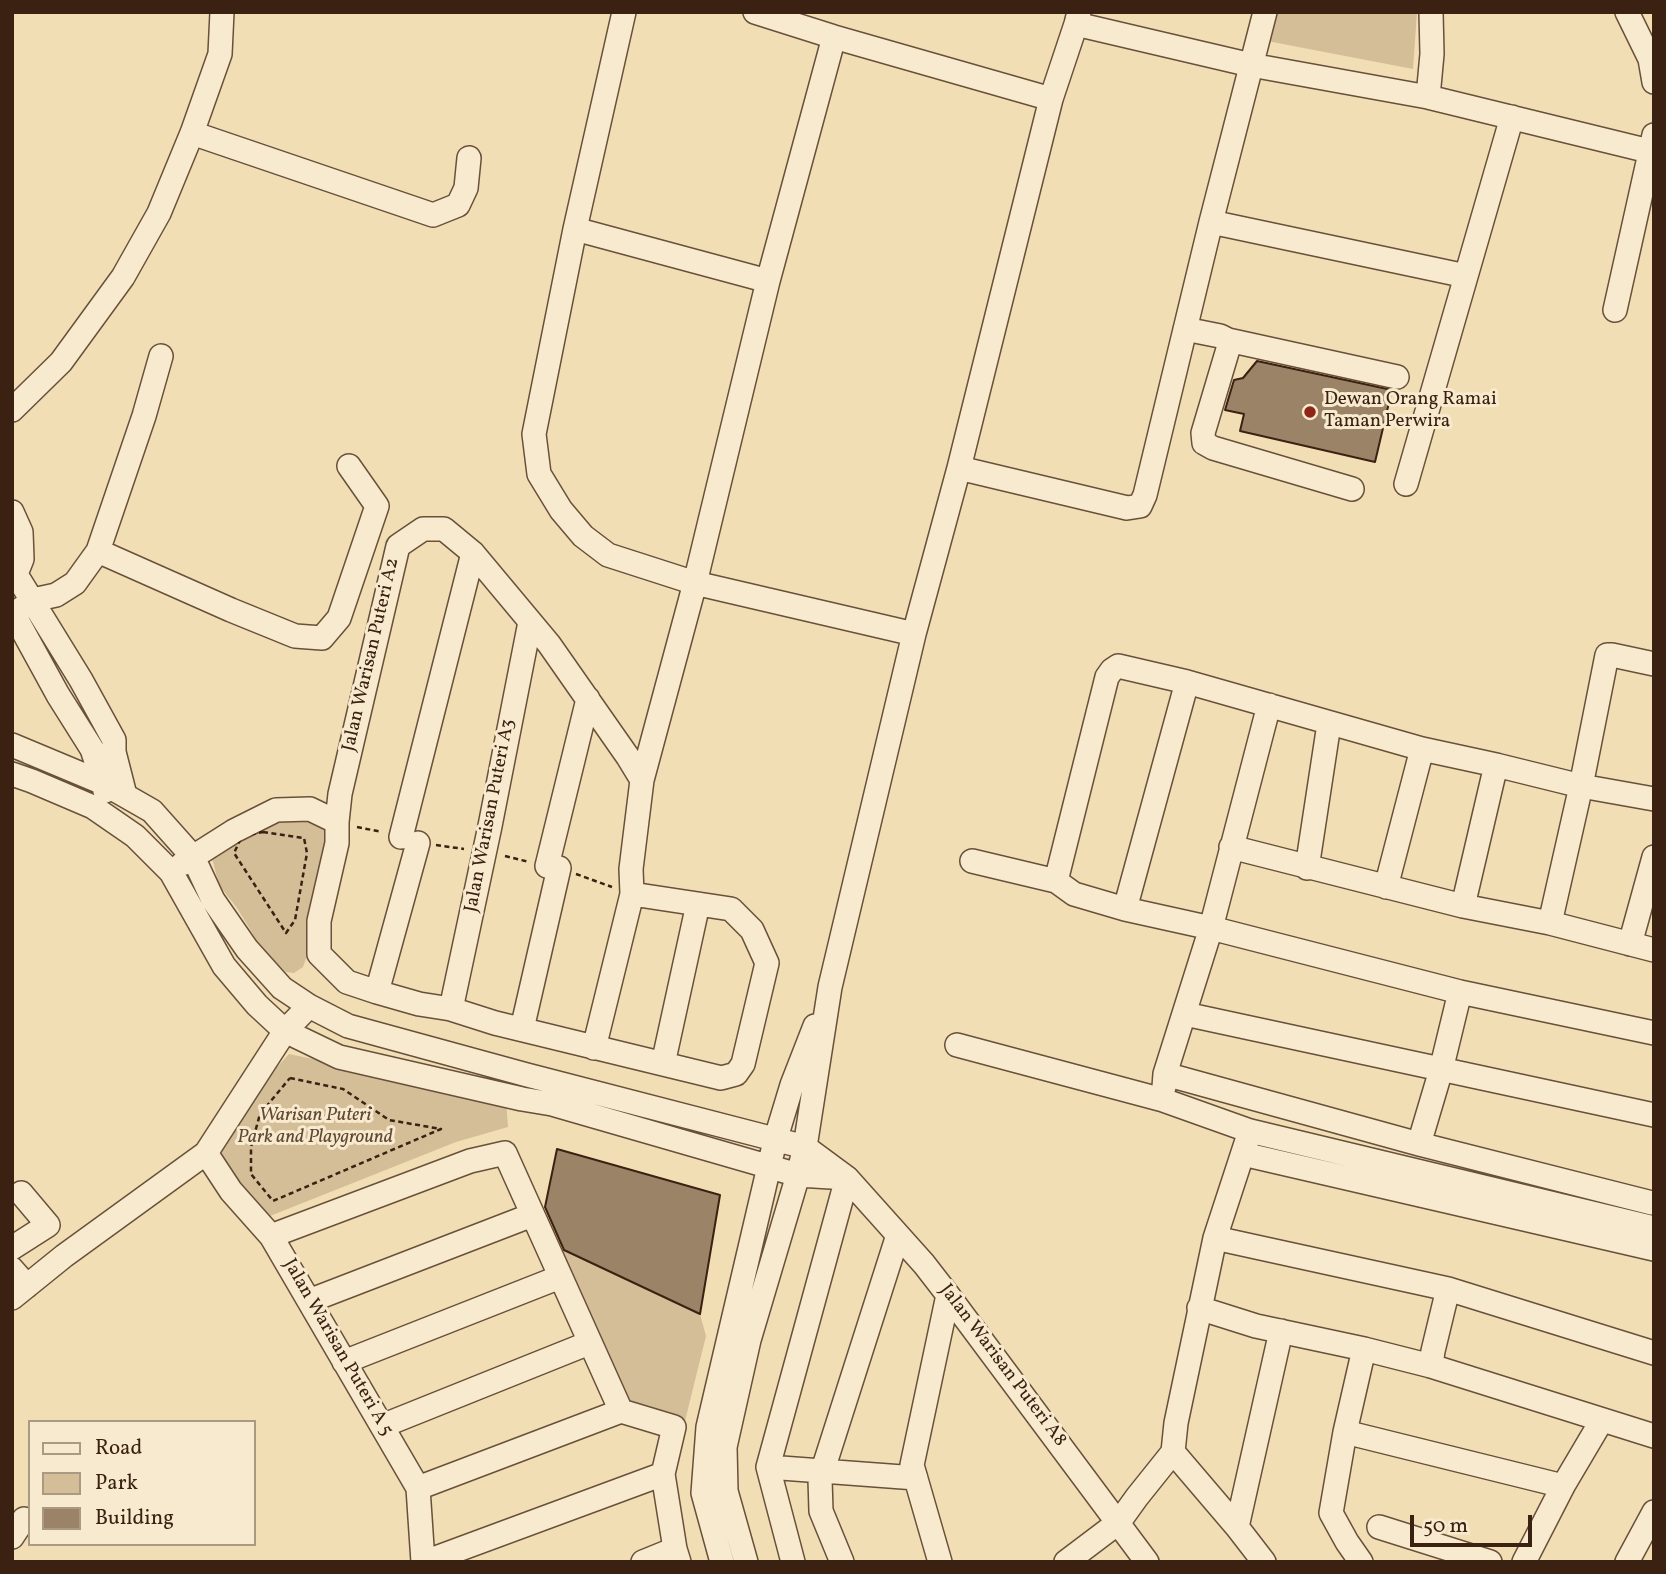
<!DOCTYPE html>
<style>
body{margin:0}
#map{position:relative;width:1666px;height:1574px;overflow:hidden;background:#f2deb4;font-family:Vollkorn,serif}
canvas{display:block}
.frame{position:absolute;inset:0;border:14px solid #3a2112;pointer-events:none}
.legend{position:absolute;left:28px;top:1420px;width:228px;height:126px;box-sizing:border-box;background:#f7eace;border:2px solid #ab9a83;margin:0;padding:9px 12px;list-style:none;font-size:21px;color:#3a2112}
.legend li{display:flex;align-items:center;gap:14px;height:35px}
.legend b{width:35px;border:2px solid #ab9a83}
.scale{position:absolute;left:1410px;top:1515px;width:122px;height:32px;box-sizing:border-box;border:4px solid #3a2112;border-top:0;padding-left:9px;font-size:21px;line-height:24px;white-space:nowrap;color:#3a2112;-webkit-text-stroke:5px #f7eace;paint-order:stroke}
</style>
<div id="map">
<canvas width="1666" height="1574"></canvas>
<div class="frame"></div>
<ul class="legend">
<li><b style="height:9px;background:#f7eace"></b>Road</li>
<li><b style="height:19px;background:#d3be98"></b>Park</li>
<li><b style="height:19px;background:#9a8366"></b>Building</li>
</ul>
<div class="scale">50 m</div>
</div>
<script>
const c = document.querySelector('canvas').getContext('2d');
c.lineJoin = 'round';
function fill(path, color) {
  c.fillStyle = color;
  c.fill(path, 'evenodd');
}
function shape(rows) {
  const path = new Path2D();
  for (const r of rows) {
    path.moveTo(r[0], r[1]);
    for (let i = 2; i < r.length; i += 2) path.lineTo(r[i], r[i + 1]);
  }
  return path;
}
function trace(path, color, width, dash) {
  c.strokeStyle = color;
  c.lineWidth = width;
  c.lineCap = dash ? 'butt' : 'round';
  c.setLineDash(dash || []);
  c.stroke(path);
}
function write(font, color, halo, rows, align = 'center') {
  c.font = font + ' Vollkorn,serif';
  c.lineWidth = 6;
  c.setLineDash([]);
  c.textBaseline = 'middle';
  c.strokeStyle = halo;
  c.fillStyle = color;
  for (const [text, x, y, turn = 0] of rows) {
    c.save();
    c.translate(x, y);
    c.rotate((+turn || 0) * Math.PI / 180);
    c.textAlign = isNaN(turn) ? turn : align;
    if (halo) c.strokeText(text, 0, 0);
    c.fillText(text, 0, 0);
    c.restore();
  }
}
fill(shape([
 [1274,12,1417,12,1413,69,1267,41],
 [270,816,306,816,330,830,309,950,303,967,294,973,286,972,267,957,237,908,219,885,212,858,218,843],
 [289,1054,506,1099,508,1127,456,1142,265,1218,219,1154,267,1078],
 [561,1249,700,1314,706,1336,684,1425,623,1405]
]), '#d3be98');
const building = shape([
 [1257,361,1392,390,1375,462,1240,431,1244,414,1225,410,1234,380,1243,378,1257,361],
 [557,1149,720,1195,700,1314,564,1250,545,1207,557,1149]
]);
fill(building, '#9a8366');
trace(building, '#3a2112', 2);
const minor = shape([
 [624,12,575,229,534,434,539,474,561,510,583,536,608,555,695,583,914,634],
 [755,12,834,37,1051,99],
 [1627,12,1650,59,1654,82],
 [1076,24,1251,65,1428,97,1649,151],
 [1428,97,1432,54,1431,12],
 [192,133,433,215,458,205,466,188,469,158],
 [1211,222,1466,276],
 [575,229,768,281],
 [1615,310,1654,135],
 [1185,329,1220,336,1228,340,1228,349,1203,433,1204,443,1213,448,1352,489],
 [1228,340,1397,377],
 [12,410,61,362,123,277,159,213,192,133,220,54,222,12],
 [959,468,1127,508,1140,506,1145,495,1211,222,1265,12],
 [1406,484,1512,117],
 [12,512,21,532,22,559,16,574],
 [98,551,231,610,295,636,322,638,339,618,377,506,349,466],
 [12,568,81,680,114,740,114,752,125,795],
 [12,611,58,695,92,749,103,783,105,791],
 [14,614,33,600,56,595,75,583,98,551,144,416,161,356],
 [12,745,103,783,152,811,193,857,213,900,247,949,282,988,309,1006,348,1026,527,1075,805,1147,847,1178,924,1264,948,1295,1147,1562],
 [12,774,32,781,93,807,135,836,171,872,224,966,257,1005,285,1031,339,1057,522,1099,552,1104,798,1175,847,1178],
 [401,837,473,553],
 [1231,847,1463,906,1550,923,1581,786,1607,655,1612,655,1654,664],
 [972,861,1056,881,1074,894,1125,909,1211,928,1460,992,1654,1033],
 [182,864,234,831,276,810,310,809,337,822],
 [547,866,588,699],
 [1307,868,1329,724],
 [1056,881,1107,677,1112,670,1118,666,1187,682,1422,749,1496,765,1581,786,1654,799],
 [1386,887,1422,749],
 [632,894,731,909,752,930,767,963,743,1064,736,1074,721,1078,495,1023,451,1009,419,1004,377,992,347,982,319,954,319,921,337,843,337,822,340,794,398,546,423,529,444,529,473,553,549,644,628,757,642,780],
 [1463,906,1496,765],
 [1125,909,1187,682],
 [1550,923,1654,950],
 [1630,944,1654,857],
 [377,992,418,843],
 [451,1009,490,826,530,622],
 [1185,1014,1654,1115],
 [522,1029,559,868],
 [957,1045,1163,1100,1250,1131,1654,1228],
 [594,1048,632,894,631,869,642,780,695,583,768,281,834,37],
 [663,1064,698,904],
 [1165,1074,1419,1144,1652,1203],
 [1164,1087,1165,1074,1211,928,1269,705],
 [1419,1144,1441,1070,1460,992],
 [206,1153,231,1191,271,1236,418,1488,423,1562],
 [1243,1154,1654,1249],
 [271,1236,470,1161,505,1153,621,1411,674,1427,663,1474,675,1549,679,1562],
 [1215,1238,1448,1289,1654,1353],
 [12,1248,48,1225,21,1193],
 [12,1269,27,1286],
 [12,1298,64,1256,206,1153,285,1031,309,1006],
 [309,1301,532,1215],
 [1199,1308,1256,1326,1364,1349,1431,1366,1654,1436],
 [344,1362,560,1277],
 [1431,1366,1433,1351,1448,1289],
 [382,1426,589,1343],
 [1345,1432,1563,1486],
 [1173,1452,1237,1527,1264,1562],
 [768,1467,916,1478],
 [418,1488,621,1411],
 [1237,1527,1281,1331],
 [1379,1527,1490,1562],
 [12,1537,24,1519],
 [425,1562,663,1474],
 [643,1562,675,1549],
 [722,1562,703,1493,708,1427,775,1141,792,1085,815,1026],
 [746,1562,726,1491,725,1447,749,1340,798,1175,805,1147,830,987,914,634,959,468,1051,99,1076,24,1079,12],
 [793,1562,768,1467,847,1178],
 [842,1562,821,1511,820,1479,898,1235],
 [940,1562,912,1465,948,1295],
 [1066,1562,1119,1522,1137,1497,1173,1452,1176,1423,1215,1238,1250,1131],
 [1361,1562,1347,1542,1331,1513,1345,1432,1364,1349],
 [1524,1562,1563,1486,1602,1420],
 [1627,1562,1654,1512]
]);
trace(minor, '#68503a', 26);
trace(shape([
 [357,827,382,832],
 [263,832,304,838,307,853,295,920,286,933,234,853,242,836,263,832],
 [436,845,464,849],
 [505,856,529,862],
 [576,874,612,887],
 [290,1078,343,1089,389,1120,441,1129,273,1201,251,1174,251,1147,260,1114,290,1078]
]), '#3a2112', 2.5, [5, 3.5]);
trace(minor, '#f7eace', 23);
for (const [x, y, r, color] of [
 [1310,412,7,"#8f2418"]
]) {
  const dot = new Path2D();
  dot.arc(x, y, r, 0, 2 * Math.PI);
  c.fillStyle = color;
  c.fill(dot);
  trace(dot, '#f7eace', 2.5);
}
write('19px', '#3a2112', '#f7eace', [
 ["Dewan Orang Ramai",1324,401],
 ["Taman Perwira",1324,423]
], 'left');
write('19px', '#3a2112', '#f7eace', [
 ["Jalan Warisan Puteri A2",372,655,-77],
 ["Jalan Warisan Puteri A3",491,816,-79],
 ["Jalan Warisan Puteri A 5",337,1348,60],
 ["Jalan Warisan Puteri A8",1002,1366,53]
]);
write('italic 19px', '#604834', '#f7eace', [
 ["Warisan Puteri",315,1117],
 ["Park and Playground",315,1139]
]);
</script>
